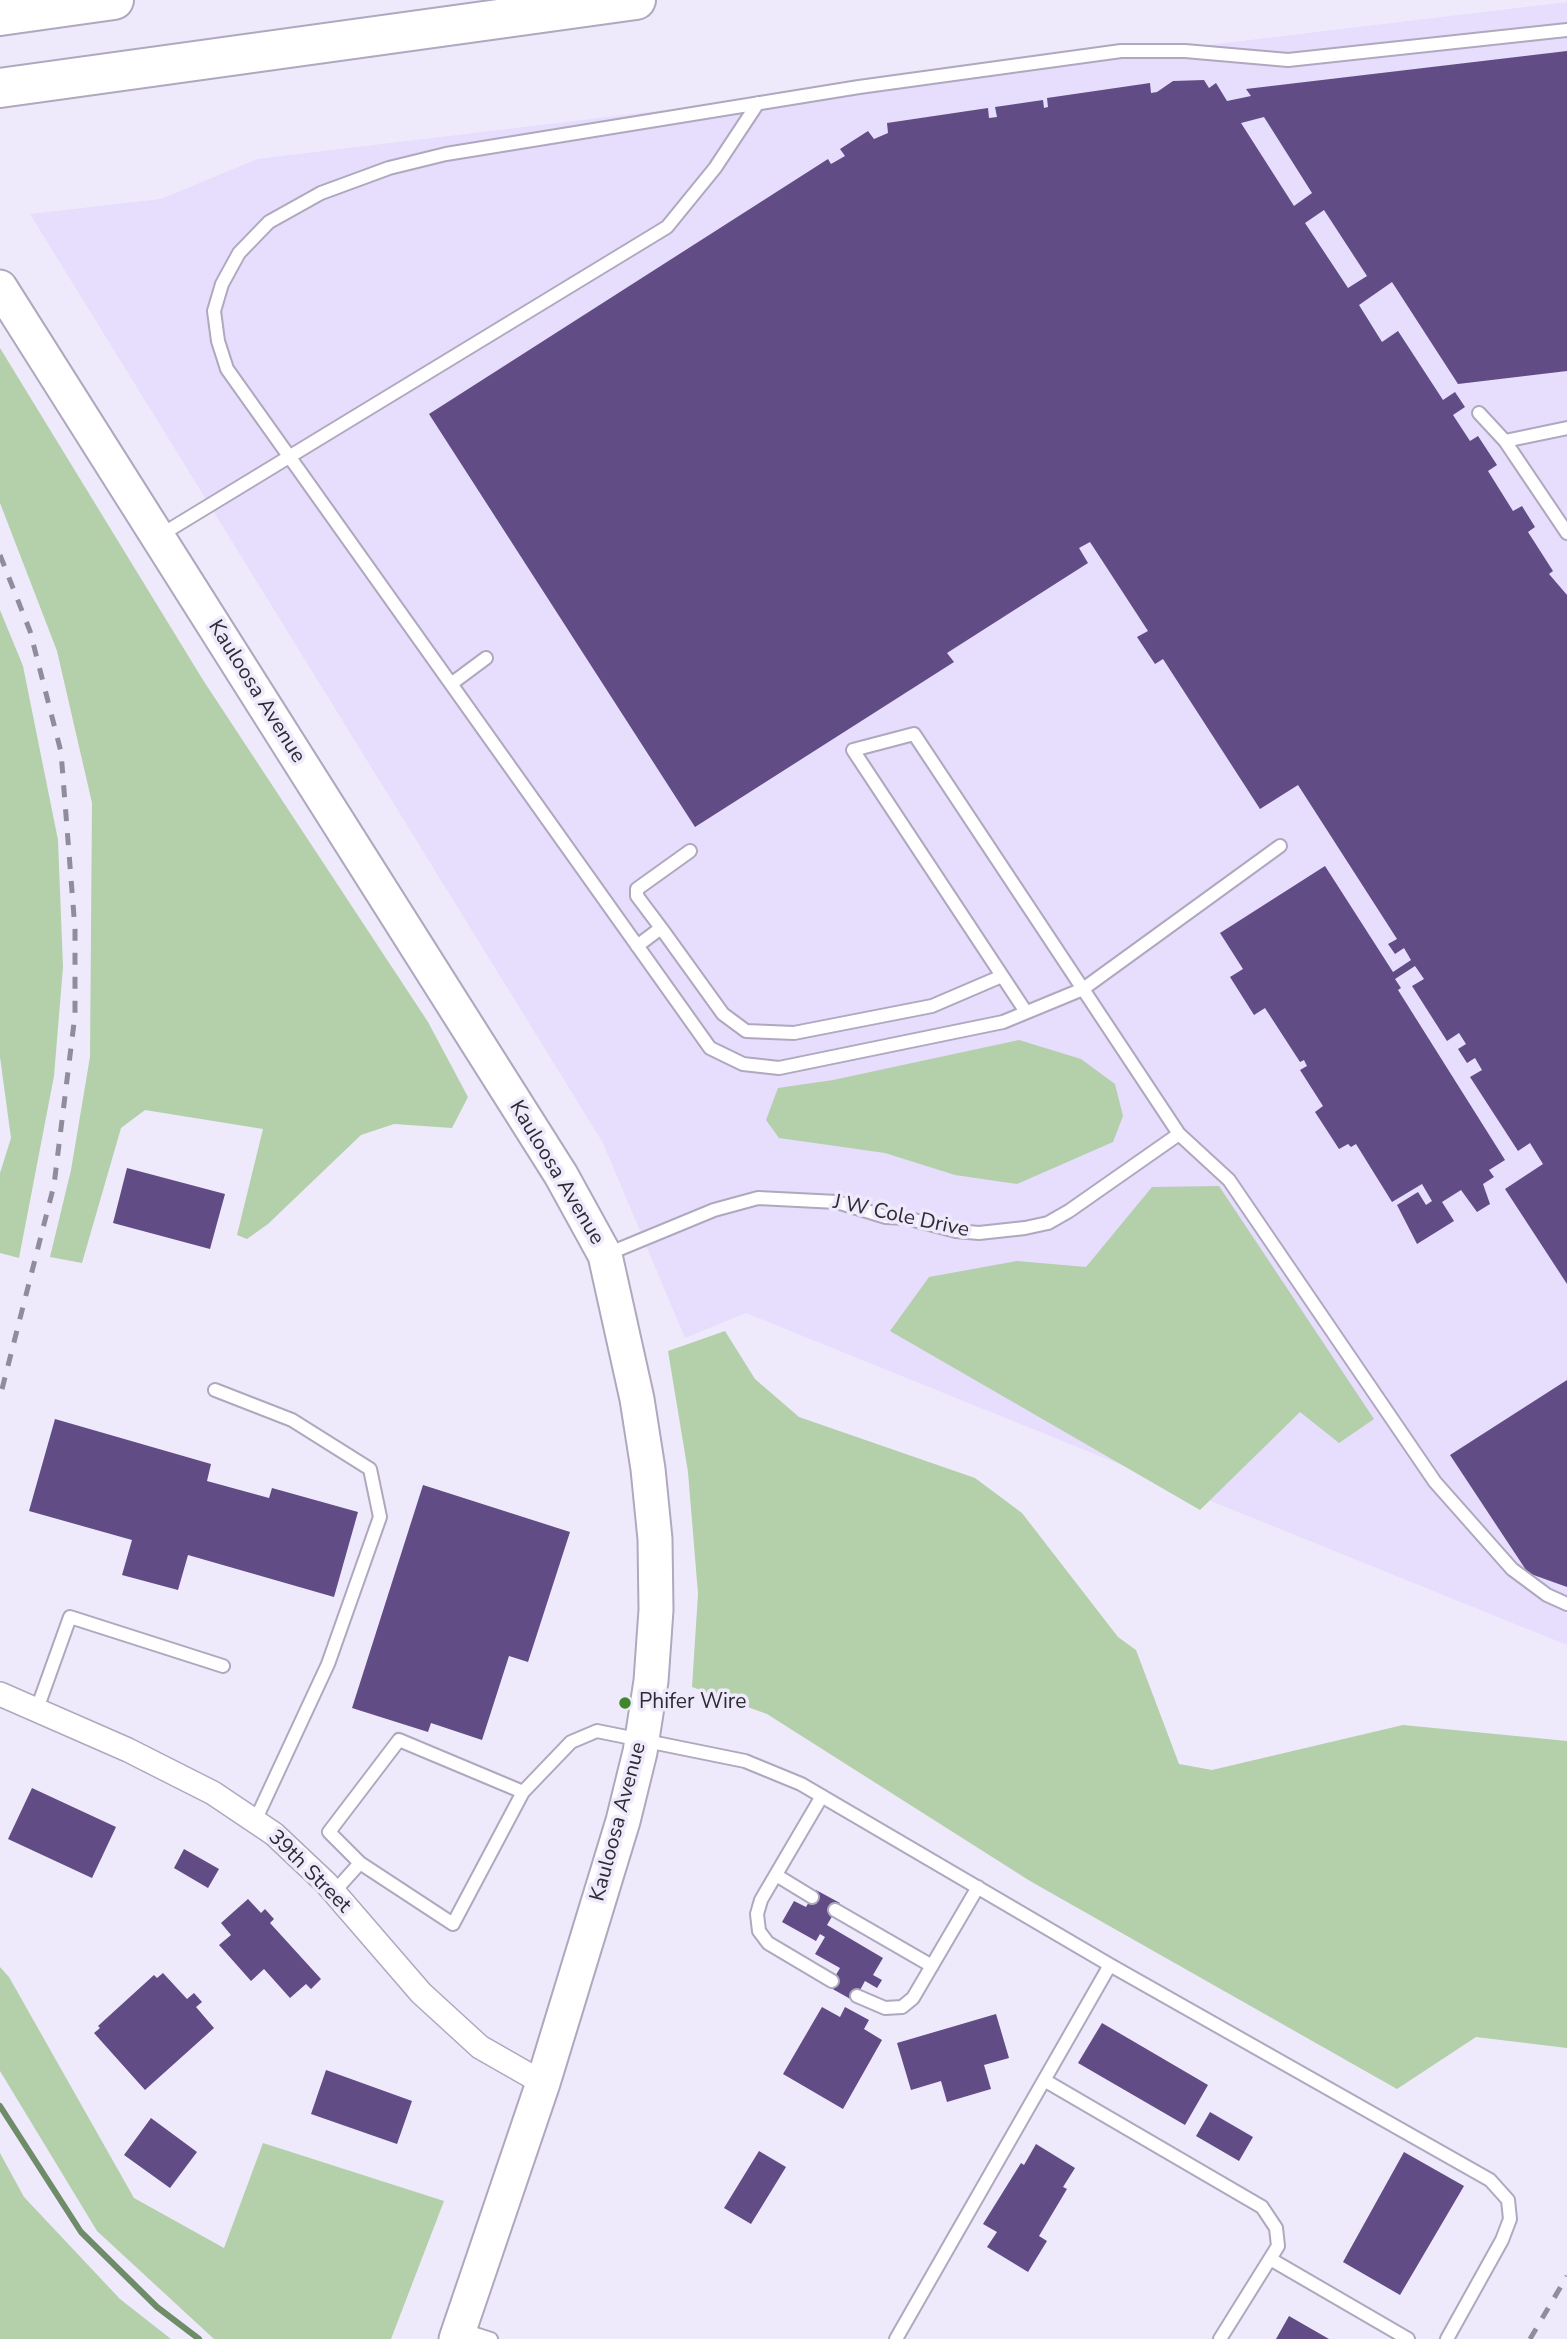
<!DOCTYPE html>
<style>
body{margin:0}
canvas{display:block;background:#efe9fc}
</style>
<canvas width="1567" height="2339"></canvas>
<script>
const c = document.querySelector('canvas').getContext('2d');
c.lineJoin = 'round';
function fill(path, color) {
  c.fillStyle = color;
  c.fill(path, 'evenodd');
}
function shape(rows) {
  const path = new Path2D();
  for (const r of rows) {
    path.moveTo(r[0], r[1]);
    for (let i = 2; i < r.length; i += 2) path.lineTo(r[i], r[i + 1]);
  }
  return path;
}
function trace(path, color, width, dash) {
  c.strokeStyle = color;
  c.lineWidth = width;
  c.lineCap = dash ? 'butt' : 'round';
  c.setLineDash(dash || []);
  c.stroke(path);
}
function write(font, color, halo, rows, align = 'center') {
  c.font = font + ' "Nunito Sans",sans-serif';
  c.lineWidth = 7;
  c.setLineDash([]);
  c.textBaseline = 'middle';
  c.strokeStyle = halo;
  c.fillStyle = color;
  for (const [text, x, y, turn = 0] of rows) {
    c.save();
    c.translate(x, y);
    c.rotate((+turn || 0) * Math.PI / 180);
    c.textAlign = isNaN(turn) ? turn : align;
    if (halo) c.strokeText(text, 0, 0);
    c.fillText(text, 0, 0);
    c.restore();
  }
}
fill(shape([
 [1567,2,1567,1645,746,1313,685,1338,603,1143,30,214,161,199,257,159]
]), '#e7ddfc');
fill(shape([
 [0,348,203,680,428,1022,468,1097,452,1128,394,1124,361,1135,268,1224,247,1239,237,1235,263,1129,145,1110,121,1128,82,1263,50,1257,71,1170,90,1057,92,803,57,651,0,503],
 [0,610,23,666,58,840,63,967,54,1076,19,1258,0,1253,0,1173,11,1138,0,1057],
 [1019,1040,1081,1059,1115,1084,1123,1116,1113,1142,1017,1184,955,1175,885,1153,779,1138,766,1120,778,1088,833,1080],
 [1219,1186,1374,1419,1339,1443,1300,1412,1200,1510,890,1331,929,1277,1017,1261,1086,1267,1152,1187],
 [725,1331,755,1379,799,1417,975,1478,1022,1513,1118,1637,1136,1650,1179,1764,1212,1770,1403,1725,1567,1741,1567,2048,1476,2037,1397,2089,1030,1881,767,1714,692,1687,698,1594,688,1472,668,1351],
 [0,1967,9,1977,134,2198,224,2248,263,2143,444,2201,391,2339,214,2339,97,2231,0,2071],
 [0,2153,24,2197,120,2299,171,2339,0,2339]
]), '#b3d0ab');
trace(shape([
 [0,2106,81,2232,157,2307,199,2339]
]), '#6e8c67', 6);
fill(shape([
 [1567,51,1567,371,1458,384,1392,282,1359,305,1382,342,1398,331,1443,400,1455,392,1465,407,1453,415,1470,441,1478,436,1497,465,1488,471,1513,511,1522,506,1535,527,1528,532,1553,571,1549,574,1567,595,1567,1284,1505,1189,1543,1164,1530,1143,1518,1151,1470,1077,1482,1070,1475,1058,1467,1063,1458,1049,1466,1044,1459,1033,1447,1041,1412,986,1424,979,1415,966,1395,979,1401,988,1398,990,1505,1160,1489,1170,1494,1177,1483,1184,1490,1204,1477,1212,1461,1190,1442,1202,1454,1221,1417,1244,1397,1205,1418,1192,1426,1205,1432,1201,1422,1184,1392,1202,1356,1144,1351,1147,1348,1144,1339,1149,1315,1112,1323,1106,1300,1070,1307,1066,1304,1060,1300,1062,1265,1008,1254,1015,1230,977,1243,969,1220,933,1325,866,1393,972,1411,960,1404,948,1395,954,1388,944,1397,939,1298,785,1260,809,1163,659,1155,664,1137,637,1148,631,1090,542,1079,548,1088,563,947,653,954,662,695,827,429,414,828,159,831,164,845,156,840,149,868,131,874,139,888,133,887,123,988,108,989,118,997,117,995,107,1043,100,1044,108,1048,107,1047,98,1150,83,1151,93,1157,92,1173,81,1204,80,1209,88,1216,83,1227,101,1251,96,1246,89],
 [1264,117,1312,193,1294,206,1241,123],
 [1324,210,1367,276,1348,288,1305,223],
 [127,1168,225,1194,210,1249,113,1223],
 [1567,1380,1567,1587,1528,1573,1450,1455],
 [55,1419,211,1464,207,1481,269,1498,272,1488,358,1512,334,1597,188,1555,178,1590,122,1575,132,1540,29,1511],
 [423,1485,570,1532,528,1662,509,1656,482,1740,431,1723,428,1732,352,1708],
 [32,1788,116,1827,92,1878,8,1839],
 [184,1849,219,1869,208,1888,174,1868],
 [816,1890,840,1903,827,1925,883,1958,873,1975,882,1980,877,1988,865,1981,854,2001,829,1987,840,1968,815,1954,825,1937,820,1934,816,1941,782,1922,794,1901,806,1907],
 [248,1899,261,1913,265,1909,274,1919,270,1923,321,1979,311,1989,306,1984,290,1998,264,1969,251,1981,219,1945,231,1935,221,1923],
 [163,1973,187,1999,194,1993,202,2002,196,2007,214,2028,145,2090,94,2033,100,2028,98,2026,154,1975,157,1978],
 [822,2007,840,2017,845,2007,869,2020,864,2029,882,2040,843,2109,783,2074],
 [996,2014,1009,2058,984,2065,991,2089,947,2102,941,2081,911,2090,897,2043],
 [1102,2023,1208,2085,1185,2125,1078,2063],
 [326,2070,412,2101,397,2144,311,2114],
 [1210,2112,1253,2137,1239,2161,1196,2136],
 [151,2118,197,2152,170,2188,124,2155],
 [1036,2144,1075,2168,1063,2187,1067,2189,1039,2236,1047,2241,1028,2272,987,2247,997,2232,983,2224,1021,2163,1024,2165],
 [759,2151,786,2167,751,2224,724,2208],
 [1404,2152,1464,2186,1400,2295,1343,2262],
 [1289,2316,1329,2339,1276,2339]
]), '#614c85');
const lane = shape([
 [1479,413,1505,441,1567,428],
 [1505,441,1567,533],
 [159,536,667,227,715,168,758,103],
 [451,684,486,658],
 [1280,846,1083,989,1003,1022,779,1068,743,1064,710,1048,227,369,218,341,214,311,222,284,239,253,269,222,321,193,389,168,446,154,859,87,1121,51,1185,51,1288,60,1567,30],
 [661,928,637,896,637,889,690,851],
 [637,946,661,928,723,1014,746,1031,794,1033,932,1006,1002,976],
 [1026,1012,853,750,914,734,1179,1134,1229,1180,1435,1482,1512,1569,1547,1595,1567,1604],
 [605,1255,714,1210,758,1198,837,1202,886,1217,906,1218,956,1231,979,1233,1025,1228,1048,1223,1069,1211,1179,1134],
 [215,1390,292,1420,370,1469,380,1517,328,1664,255,1821],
 [37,1709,70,1617,223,1666],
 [822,1796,761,1900,757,1914,759,1931,768,1943,832,1981],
 [360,1863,329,1832,399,1740,523,1792],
 [776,1875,812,1897],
 [334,1892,360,1863,453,1924,523,1792,571,1742,597,1731,745,1761,801,1784,1110,1965,1490,2180,1508,2200,1510,2219,1502,2240,1447,2339],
 [835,1910,932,1966],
 [857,1996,885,2008,902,2007,913,1998,978,1887],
 [1044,2080,1262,2207,1276,2228,1278,2246,1220,2339],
 [1272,2260,1408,2339],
 [460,2329,491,2339],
 [896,2339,1110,1965]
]);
const street = shape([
 [0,1694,128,1750,213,1793,274,1834,326,1883,421,1993,480,2047,543,2083]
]);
const secondary = shape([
 [0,287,561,1175,605,1255,637,1399,648,1469,655,1539,656,1610,651,1681,640,1752,623,1821,543,2083,456,2339]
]);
const highway = shape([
 [0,16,114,0],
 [0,88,636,0]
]);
trace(lane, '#afa8be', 16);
trace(street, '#afa8be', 26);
trace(secondary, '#afa8be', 37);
trace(highway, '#afa8be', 42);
trace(lane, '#fff', 12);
trace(street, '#fff', 23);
trace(secondary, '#fff', 33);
trace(highway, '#fff', 38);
trace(shape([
 [0,555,30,631,61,752,75,929,75,1015,54,1185,0,1397],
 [1530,2339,1567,2276]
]), '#918c9a', 5, [12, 12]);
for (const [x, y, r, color] of [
 [625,1703,7,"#41862a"]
]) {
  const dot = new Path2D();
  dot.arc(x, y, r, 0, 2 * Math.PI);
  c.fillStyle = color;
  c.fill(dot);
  trace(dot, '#efe9fc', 2.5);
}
write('21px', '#2e2b34', '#efe9fc', [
 ["Kauloosa Avenue",256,692,58],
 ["Kauloosa Avenue",556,1173,59],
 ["J W Cole Drive",901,1217,12],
 ["Kauloosa Avenue",619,1822,-75],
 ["39th Street",309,1872,45]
]);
write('21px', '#2e2b34', '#efe9fc', [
 ["Phifer Wire",639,1703]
], 'left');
</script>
